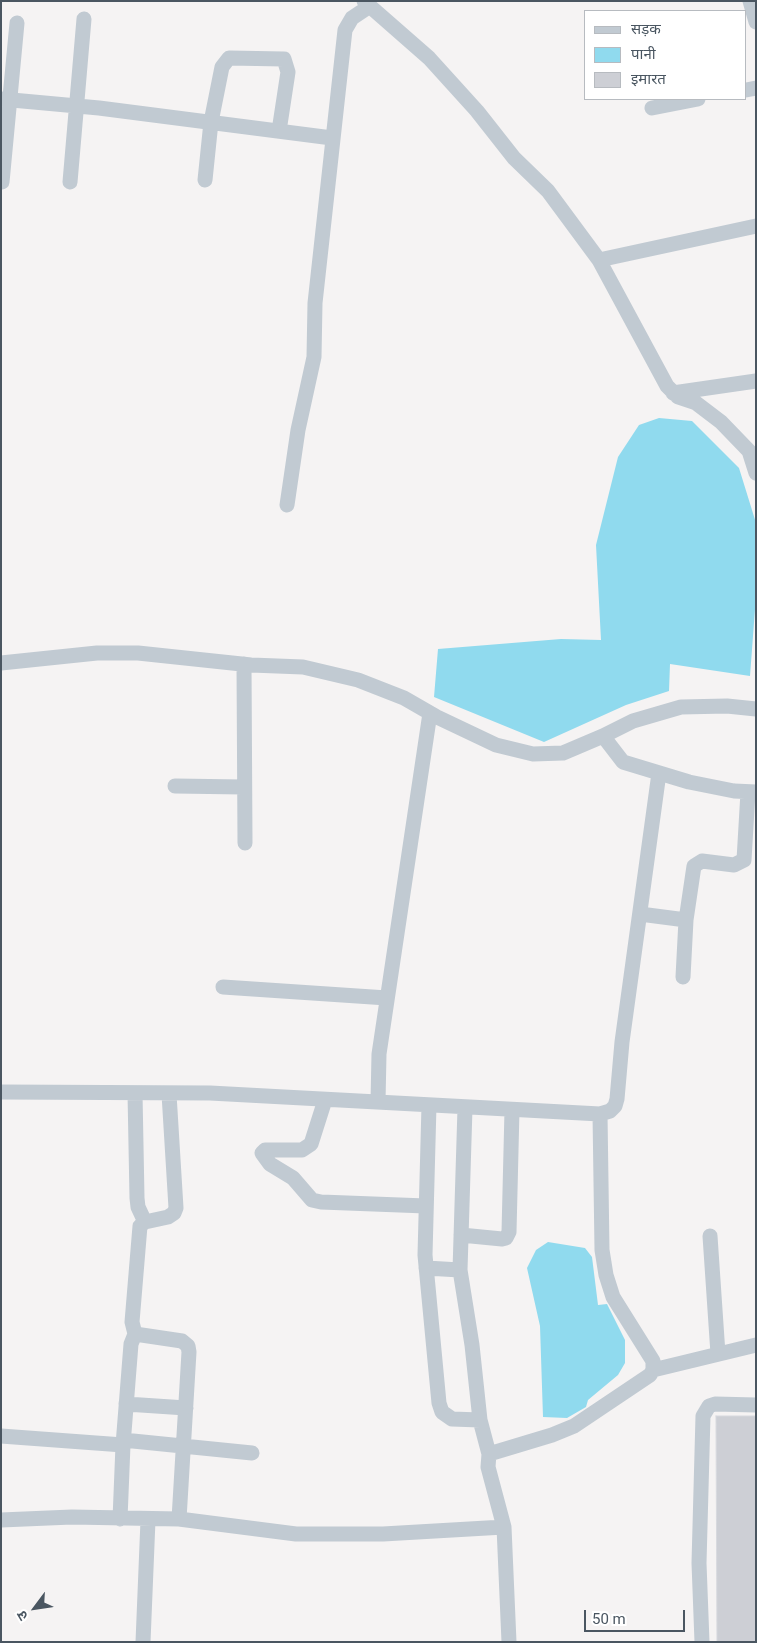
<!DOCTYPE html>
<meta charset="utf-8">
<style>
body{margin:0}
#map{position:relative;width:757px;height:1643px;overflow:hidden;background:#f5f3f3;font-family:Roboto,"Noto Sans Devanagari",sans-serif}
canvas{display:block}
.frame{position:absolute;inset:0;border:2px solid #4a5661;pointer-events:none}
.legend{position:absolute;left:584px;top:10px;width:162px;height:90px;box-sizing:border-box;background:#fff;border:1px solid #b7bbc0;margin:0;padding:6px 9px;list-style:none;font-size:15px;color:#4a5661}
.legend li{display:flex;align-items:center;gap:10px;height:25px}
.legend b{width:25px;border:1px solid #b7bbc0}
.north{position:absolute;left:10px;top:1583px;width:50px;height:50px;-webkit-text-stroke:4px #fff;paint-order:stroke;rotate:239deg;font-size:14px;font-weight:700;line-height:20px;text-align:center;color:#4a5661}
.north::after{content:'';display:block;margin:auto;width:18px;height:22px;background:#4a5661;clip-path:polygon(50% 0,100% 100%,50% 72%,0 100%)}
.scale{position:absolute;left:584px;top:1610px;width:101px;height:22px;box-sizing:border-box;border:2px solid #4a5661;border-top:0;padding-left:6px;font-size:15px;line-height:18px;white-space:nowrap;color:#4a5661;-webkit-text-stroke:4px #fff;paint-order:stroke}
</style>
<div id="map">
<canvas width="757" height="1643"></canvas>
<div class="frame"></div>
<ul class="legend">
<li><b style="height:6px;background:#c1cad2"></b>सड़क</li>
<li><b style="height:14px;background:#90daee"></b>पानी</li>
<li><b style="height:14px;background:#cdcfd5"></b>इमारत</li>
</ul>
<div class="north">उ</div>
<div class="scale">50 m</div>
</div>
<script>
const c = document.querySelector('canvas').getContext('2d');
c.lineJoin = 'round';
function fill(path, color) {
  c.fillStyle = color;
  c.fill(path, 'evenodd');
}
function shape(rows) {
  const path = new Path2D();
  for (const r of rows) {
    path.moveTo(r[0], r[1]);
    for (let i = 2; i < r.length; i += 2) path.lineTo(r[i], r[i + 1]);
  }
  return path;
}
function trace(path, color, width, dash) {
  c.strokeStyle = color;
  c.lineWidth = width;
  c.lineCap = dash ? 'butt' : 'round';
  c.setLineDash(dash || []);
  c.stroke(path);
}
fill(shape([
 [659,418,692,421,739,468,756,523,756,596,750,676,670,664,669,691,626,705,544,742,434,697,438,649,561,639,601,640,596,545,618,457,639,425],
 [548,1242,585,1248,592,1257,598,1305,607,1304,625,1340,625,1363,618,1375,588,1400,586,1407,567,1418,543,1417,540,1326,527,1268,536,1250]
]), '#90daee');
const building = shape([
 [716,1416,756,1416,756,1642,717,1642,716,1416]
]);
fill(building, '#cdcfd5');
trace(building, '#d7d9de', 1);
trace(shape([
 [364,1,429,58,477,111,514,158,548,191,599,260,667,386,678,397,696,403,721,422,749,451,756,473],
 [750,1,756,22],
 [746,90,756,88],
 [1,99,99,108,332,138],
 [652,108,698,99],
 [205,180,211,122,222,67,229,58,284,59,288,72,279,131],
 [2,182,17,23],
 [70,182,84,19],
 [599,260,756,226],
 [673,393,756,381],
 [287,505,298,430,314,357,315,303,345,30,352,18,370,6],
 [1,663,97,653,138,653,251,665,303,667,358,680,404,698,437,717,496,745,533,754,563,753,603,736,633,721,681,707,727,706,756,709],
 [244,664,245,843],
 [603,736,623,762,689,782,734,791,756,792],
 [175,786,243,787],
 [640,914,686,920],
 [683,977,686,920,694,866,702,861,734,865,744,860,748,792],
 [223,987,387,998],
 [1,1092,210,1093,600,1114,610,1111,615,1106,617,1099,622,1042,659,773],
 [135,1093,137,1198,138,1207,145,1222],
 [169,1094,176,1208,174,1213,168,1217,145,1222,140,1226,132,1322,135,1334,182,1341,188,1346,189,1352,179,1519],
 [325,1100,311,1144,302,1150,265,1150,262,1153,270,1164,293,1178,312,1200,321,1202,426,1206],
 [378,1102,379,1054,430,713],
 [429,1105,425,1255,439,1403,442,1412,452,1419,480,1420],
 [465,1108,460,1270,472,1345,480,1420,489,1454],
 [461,1235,502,1239,506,1238,509,1232,512,1110],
 [710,1236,718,1354],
 [426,1268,460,1270],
 [653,1370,756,1345],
 [126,1404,186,1408],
 [1,1436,123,1445],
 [123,1440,252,1453],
 [120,1519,123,1445,131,1344,135,1334],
 [1,1520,72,1517,179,1519,296,1534,383,1534,504,1527],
 [143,1642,148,1520],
 [509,1642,504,1527,488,1467,489,1454,552,1435,574,1426,650,1375,653,1370,653,1361,613,1297,606,1275,602,1250,600,1114],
 [702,1642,699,1563,703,1416,709,1406,715,1404,756,1405]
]), '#c1cad2', 15);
</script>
